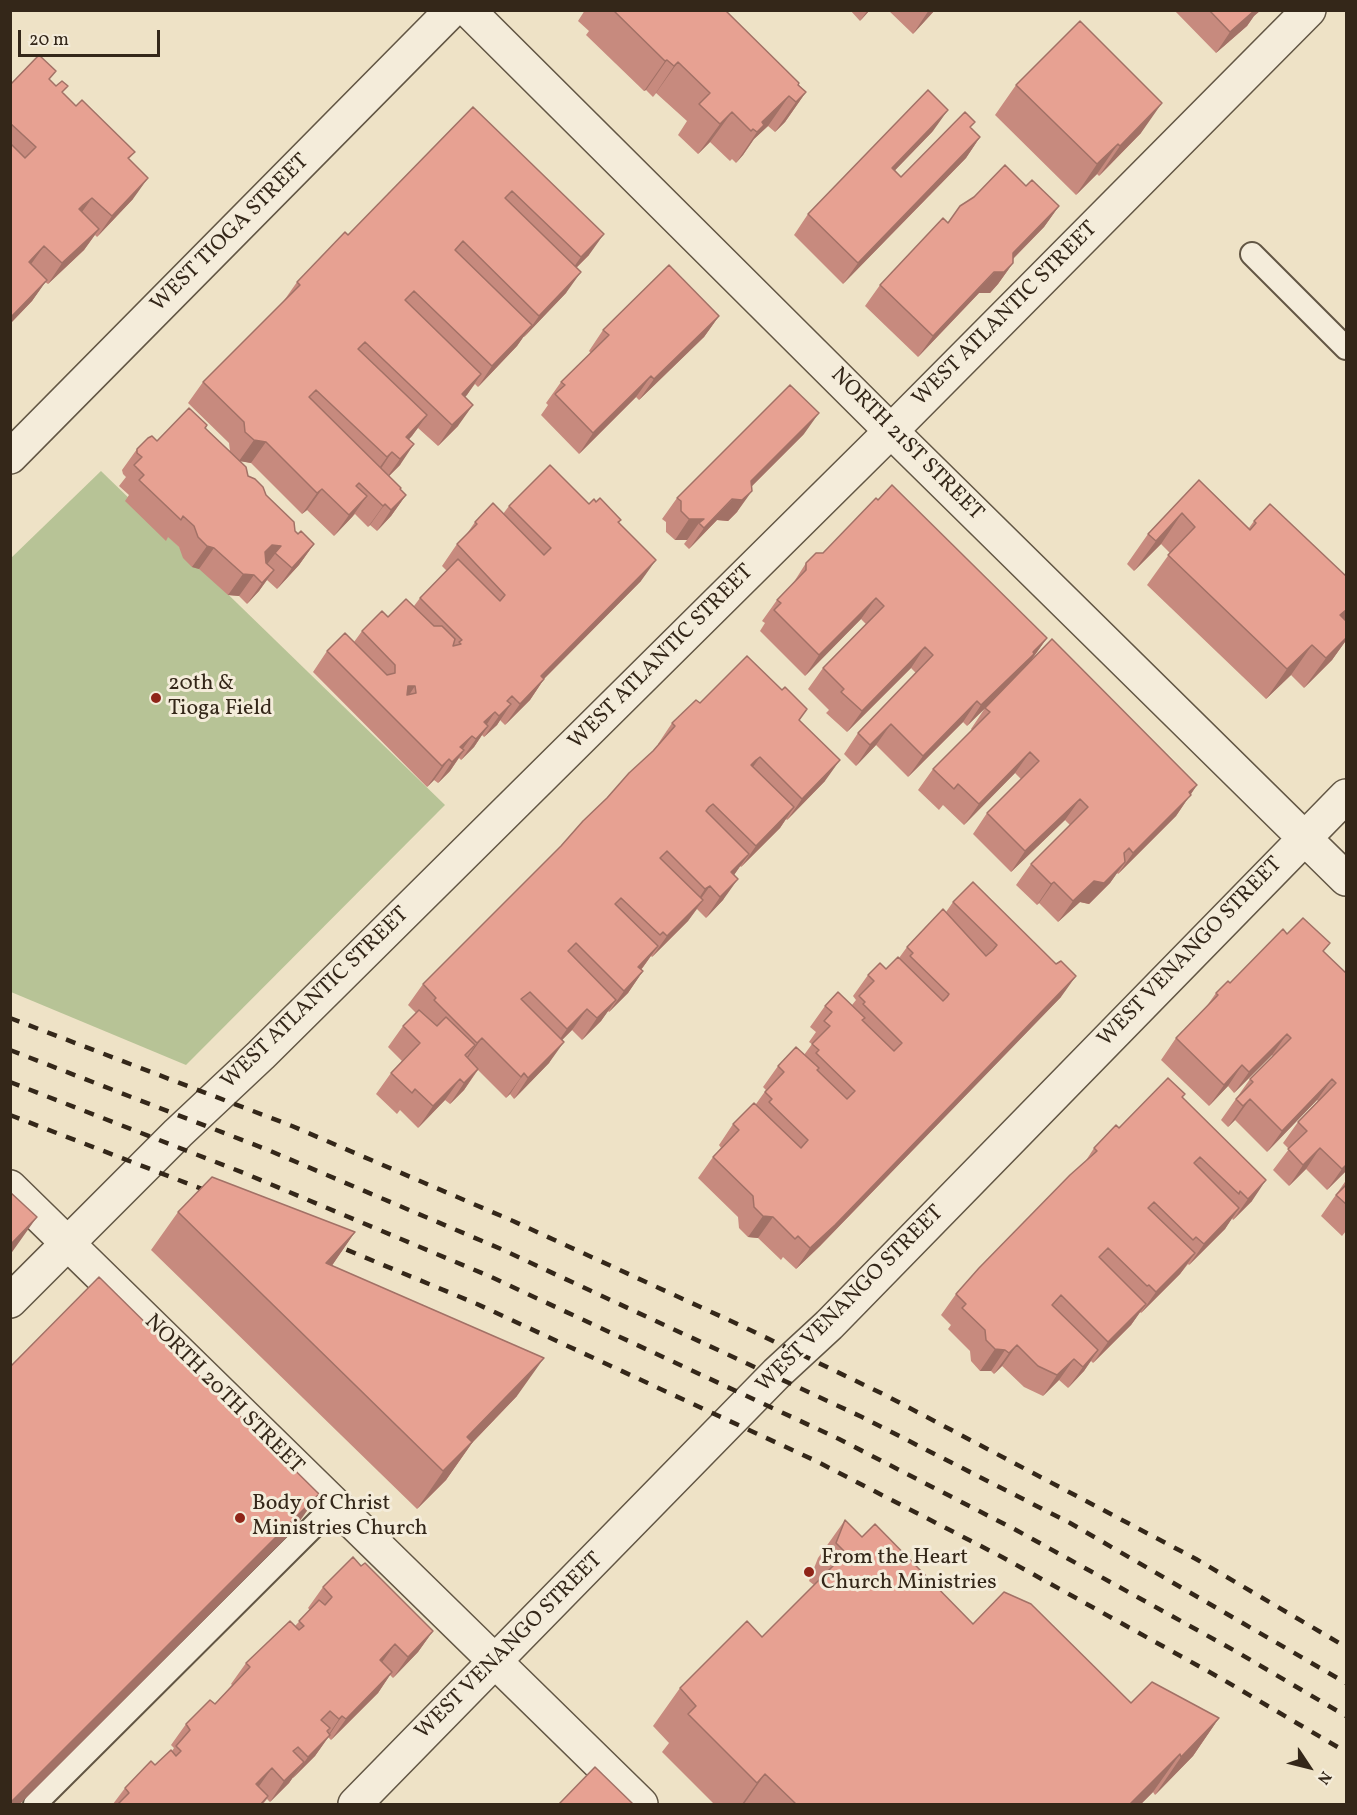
<!DOCTYPE html>
<style>
body{margin:0}
#map{position:relative;width:1357px;height:1815px;overflow:hidden;background:#eee2c6;font-family:Vollkorn,serif}
canvas{display:block}
.frame{position:absolute;inset:0;border:12px solid #342719;pointer-events:none}
.north{position:absolute;left:1279px;top:1737px;width:60px;height:60px;-webkit-text-stroke:4px #f4ecda;paint-order:stroke;rotate:125deg;font-size:16px;font-weight:700;line-height:24px;text-align:center;color:#342719}
.north::after{content:'';display:block;margin:auto;width:21px;height:27px;background:#342719;clip-path:polygon(50% 0,100% 100%,50% 72%,0 100%)}
.scale{position:absolute;left:18px;top:30px;width:142px;height:27px;box-sizing:border-box;border:3px solid #342719;border-top:0;padding-left:8px;font-size:18px;line-height:21px;white-space:nowrap;color:#342719;-webkit-text-stroke:4px #f4ecda;paint-order:stroke}
</style>
<div id="map">
<canvas width="1357" height="1815"></canvas>
<div class="frame"></div>
<div class="north">N</div>
<div class="scale">20 m</div>
</div>
<script>
const c = document.querySelector('canvas').getContext('2d');
c.lineJoin = 'round';
function fill(path, color) {
  c.fillStyle = color;
  c.fill(path, 'evenodd');
}
function shape(rows) {
  const path = new Path2D();
  for (const r of rows) {
    path.moveTo(r[0], r[1]);
    for (let i = 2; i < r.length; i += 2) path.lineTo(r[i], r[i + 1]);
  }
  return path;
}
function trace(path, color, width, dash) {
  c.strokeStyle = color;
  c.lineWidth = width;
  c.lineCap = dash ? 'butt' : 'round';
  c.setLineDash(dash || []);
  c.stroke(path);
}
function write(font, color, halo, rows, align = 'center') {
  c.font = font + ' Vollkorn,serif';
  c.lineWidth = 6;
  c.setLineDash([]);
  c.textBaseline = 'middle';
  c.strokeStyle = halo;
  c.fillStyle = color;
  for (const [text, x, y, turn = 0] of rows) {
    c.save();
    c.translate(x, y);
    c.rotate((+turn || 0) * Math.PI / 180);
    c.textAlign = isNaN(turn) ? turn : align;
    if (halo) c.strokeText(text, 0, 0);
    c.fillText(text, 0, 0);
    c.restore();
  }
}
fill(shape([
 [101,471,445,805,186,1065,11,992,11,558]
]), '#b7c396');
const lane = shape([
 [1252,254,1346,348],
 [35,1804,335,1505]
]);
const street = shape([
 [468,10,891,431,1346,879],
 [10,457,452,10],
 [10,1187,641,1804],
 [10,1301,178,1133,261,1055,891,431,1309,10],
 [355,1804,777,1373,829,1325,1346,796]
]);
trace(lane, '#625644', 26);
trace(street, '#625644', 36);
trace(lane, '#f4ecda', 22);
trace(street, '#f4ecda', 33);
trace(shape([
 [10,1018,292,1126,513,1221,744,1327,885,1395,1196,1559,1346,1647],
 [10,1050,268,1150,501,1249,862,1417,1070,1523,1346,1683],
 [10,1082,244,1173,489,1276,839,1439,1016,1530,1237,1652,1346,1716],
 [10,1115,215,1194],
 [328,1242,477,1304,816,1461,1002,1557,1222,1679,1346,1752]
]), '#342719', 4.5, [10, 10]);
fill(shape([
 [585,10,725,10,806,92,785,122,775,132,768,126,754,139,743,155,736,163,732,159,730,161,710,142,698,154,678,135,687,121,656,93,653,97,646,90,644,91,586,35,589,31,578,21],
 [850,10,870,10,860,21],
 [888,10,935,10,913,34],
 [1174,10,1261,10,1254,16,1247,26,1216,53],
 [50,80,76,106,135,152,129,159,133,199,97,237,95,235,84,250,48,284,45,282,32,301,10,324,10,85],
 [1016,85,1141,133,1099,176,1097,174,1076,195,995,115],
 [473,107,589,255,576,268,566,293,524,337,523,337,517,346,478,387,475,384,465,397,458,426,438,446,418,428,409,439,400,465,389,476,406,495,391,516,377,531,370,525,368,527,355,514,334,536,307,510,302,514,251,463,241,461,248,476,266,495,295,531,314,544,299,565,277,589,267,580,259,591,247,604,239,596,228,595,199,569,192,567,183,558,179,547,168,537,166,541,125,501,129,495,119,486,126,477,123,474,122,470,137,449,157,441,205,428,230,451,229,443,188,403,203,382,283,302,297,282,348,235],
 [971,128,980,137,966,158,843,284,794,235,808,214,933,131,895,170,901,177],
 [1026,186,1059,206,1044,227,1013,259,1013,263,998,284,990,293,979,293,918,357,865,306,880,285,948,223],
 [719,316,704,337,639,400,636,397,579,454,541,415,548,405,546,403,561,382,591,353,589,351,603,330],
 [804,434,751,487,737,512,728,521,717,520,689,549,684,544,687,540,675,540,666,532,666,522,662,519,677,498],
 [1199,480,1249,528,1254,521,1347,577,1347,616,1344,620,1347,622,1347,639,1332,660,1304,688,1291,675,1266,699,1147,585,1170,553,1161,544,1134,571,1127,564,1148,534],
 [589,504,621,520,619,523,641,581,544,679,530,700,505,725,500,720,497,725,484,737,482,735,474,747,461,760,459,758,450,771,438,783,434,780,427,787,313,672,327,651,354,642,362,631,414,606,420,598,447,571,442,566,457,544,464,538,475,522,503,514,509,506],
 [806,563,1047,638,1032,659,1197,785,1176,816,1118,874,1117,873,1110,883,1089,904,1080,902,1058,922,1039,903,1037,905,1016,885,1031,864,1070,825,1065,820,1011,872,973,834,987,813,1021,779,1015,773,964,825,943,805,939,810,918,790,933,769,972,730,971,729,985,708,967,726,963,722,908,777,876,745,856,766,844,754,858,733,916,673,911,668,847,732,826,713,829,710,808,689,823,668,866,624,861,619,805,676,760,631,765,623,762,621,777,600,792,585],
 [700,703,799,720,825,781,787,820,786,819,780,828,741,867,740,866,734,875,723,900,706,918,697,909,688,921,652,957,651,956,641,970,643,971,628,993,609,1012,608,1011,601,1021,582,1040,572,1030,562,1040,549,1063,514,1099,510,1094,506,1098,478,1070,464,1090,450,1104,445,1100,418,1128,400,1110,397,1114,376,1094,391,1073,402,1061,388,1047,403,1026,416,1013,408,1005,423,984,561,846,653,751,659,745,658,744,672,723],
 [953,902,1061,997,820,1246,796,1269,783,1257,781,1260,758,1238,748,1237,739,1228,738,1217,698,1178,713,1157,721,1148,719,1145,733,1124,756,1104,766,1090,763,1087,778,1066,804,1055,812,1044,809,1042,816,1032,810,1027,825,1006,852,1005,856,1000,853,996,868,975,886,969,899,958,907,947,946,912],
 [1287,934,1324,952,1347,974,1347,1170,1327,1190,1306,1169,1289,1186,1273,1170,1289,1149,1283,1143,1298,1122,1318,1101,1317,1100,1267,1152,1235,1120,1228,1127,1221,1120,1250,1079,1273,1056,1272,1055,1234,1093,1228,1086,1209,1106,1161,1060,1176,1038,1204,1010,1216,993,1230,983],
 [1182,1097,1252,1201,1233,1220,1232,1218,1225,1229,1189,1265,1188,1264,1180,1274,1141,1313,1140,1312,1131,1325,1093,1363,1091,1361,1084,1371,1068,1388,1059,1380,1043,1396,1024,1387,1002,1366,994,1374,991,1371,980,1371,971,1361,970,1351,948,1329,951,1325,941,1315,956,1294,1085,1162,1094,1148,1119,1128],
 [1347,1179,1347,1232,1346,1231,1342,1236,1321,1216],
 [178,1212,355,1232,332,1265,517,1396,472,1443,446,1480,417,1509,151,1250],
 [845,1520,862,1537,973,1624,1131,1703,1219,1718,1193,1756,1155,1795,1153,1792,1141,1804,714,1804,662,1752,669,1743,653,1726,680,1688,762,1637,814,1585,809,1581,818,1558],
 [323,1587,433,1631,418,1652,393,1678,390,1675,378,1693,331,1740,328,1737,315,1756,293,1778,293,1777,289,1783,270,1802,267,1799,263,1804,113,1804,125,1788,155,1765,172,1751,174,1748,171,1745,186,1724,215,1704,232,1685,231,1684,246,1663,295,1626,310,1610,308,1608]
]), '#c78a7e');
fill(shape([
 [868,10,870,10,860,21],
 [929,10,935,10,913,34],
 [1254,10,1261,10,1254,16,1247,26,1216,53,1230,32],
 [667,60,646,90,644,91,665,61],
 [678,62,656,93,653,97,674,66],
 [806,92,785,122,775,132,796,102],
 [789,96,768,126,754,139,743,155,736,163,757,132,762,122],
 [1162,103,1141,133,1099,176,1120,146],
 [948,110,933,131,877,189,892,168],
 [732,112,710,142,698,154,720,124],
 [980,137,966,158,843,284,858,263],
 [1118,144,1097,174,1076,195,1097,164],
 [148,178,133,199,97,237,112,216],
 [92,198,77,219,79,209],
 [1059,206,1044,227,1000,272,1013,263,998,284,990,293,979,293,918,357,933,336],
 [99,229,84,250,48,284,62,263],
 [604,234,589,255,566,278,581,257],
 [44,246,29,267,29,262],
 [581,272,566,293,524,337,539,316],
 [47,280,32,301,10,324,10,318],
 [719,316,704,337,639,400,654,379],
 [532,325,517,346,478,387,492,366],
 [481,374,467,395,447,415,462,394],
 [651,376,636,397,579,454,593,433],
 [473,405,458,426,438,446,452,425],
 [819,413,804,434,738,500,752,491,737,512,728,521,717,520,689,549,704,528],
 [427,415,412,436,395,454,406,437],
 [254,440,266,442,251,463,239,461],
 [414,444,400,465,385,480,400,459],
 [392,452,378,473,372,478,387,457],
 [322,489,307,510,302,514,317,493],
 [406,495,391,516,377,531,391,510],
 [367,496,352,517,334,536,349,515],
 [385,504,370,525,368,527,383,506],
 [1182,513,1161,544,1134,571,1156,541],
 [689,519,704,519,699,523,687,540,675,540],
 [314,544,299,565,277,589,292,568],
 [272,545,281,546,265,567,265,552],
 [207,546,214,548,199,569,192,567],
 [656,560,641,581,526,697,541,676],
 [274,570,259,591,247,604,262,583],
 [243,574,254,575,239,596,228,595],
 [876,598,861,619,805,676,819,655],
 [1347,609,1347,616,1342,623,1340,615],
 [1347,637,1347,639,1332,660,1304,688,1326,658],
 [1047,638,1032,659,1019,675,967,726,981,705],
 [1312,645,1291,675,1266,699,1287,669],
 [925,647,911,668,847,732,862,711],
 [544,679,530,700,505,725,520,704],
 [408,686,415,686,401,707],
 [977,701,963,722,908,777,923,756],
 [511,704,497,725,484,737,499,716],
 [495,712,481,733,484,722],
 [891,724,876,745,856,766,870,745],
 [488,726,474,747,461,760,476,739],
 [472,736,457,757,460,747],
 [464,750,450,771,438,783,452,762],
 [1030,752,1015,773,964,825,979,804],
 [760,757,745,778,751,765],
 [449,759,434,780,427,787,442,766],
 [840,760,825,781,787,820,802,799],
 [1197,785,1176,816,1118,874,1133,853,1189,792],
 [1080,799,1065,820,1011,872,1025,851],
 [794,807,780,828,741,867,756,846],
 [749,854,734,875,716,893,731,872],
 [1125,862,1110,883,1089,904,1080,902,1058,922,1073,901,1094,881],
 [738,879,723,900,706,918,720,897],
 [1054,882,1039,903,1037,905,1051,884],
 [710,886,695,907,691,910,705,889],
 [703,900,688,921,652,957,667,936],
 [658,946,643,967,624,988,638,967],
 [643,971,628,993,609,1012,624,991],
 [1076,976,1061,997,820,1246,796,1269,810,1248],
 [616,1000,601,1021,582,1040,597,1018],
 [587,1009,572,1030,552,1050,567,1029],
 [1287,1034,1272,1055,1234,1093,1249,1072],
 [482,1038,467,1059,462,1064,477,1043],
 [564,1042,549,1063,514,1099,528,1078],
 [1242,1065,1228,1086,1209,1106,1224,1085],
 [478,1069,464,1090,450,1104,464,1083],
 [524,1073,510,1094,506,1098,521,1077],
 [460,1079,445,1100,418,1128,433,1106],
 [1332,1079,1317,1100,1267,1152,1282,1131],
 [1250,1099,1235,1120,1228,1127,1243,1106],
 [1320,1148,1306,1169,1289,1186,1303,1165],
 [1347,1164,1347,1170,1327,1190,1342,1169],
 [1266,1180,1252,1201,1233,1220,1248,1199],
 [1239,1208,1225,1229,1189,1265,1204,1244],
 [763,1216,773,1217,758,1238,748,1237],
 [37,1217,10,1255,10,1245],
 [355,1232,329,1270,326,1263],
 [1195,1253,1180,1274,1141,1313,1156,1292],
 [1146,1304,1131,1325,1093,1363,1108,1342],
 [1017,1345,1002,1366,994,1374,1009,1353],
 [995,1349,1005,1350,991,1371,980,1371],
 [1098,1350,1084,1371,1068,1388,1083,1367],
 [544,1358,517,1396,472,1443,446,1480,417,1509,467,1437],
 [1074,1359,1059,1380,1043,1396,1057,1375],
 [319,1494,292,1532,20,1804,10,1804,12,1801],
 [433,1631,418,1652,393,1678,408,1657],
 [395,1644,380,1665,380,1660],
 [392,1672,378,1693,331,1740,346,1719],
 [342,1716,328,1737,325,1740,339,1719],
 [1219,1718,1193,1756,1155,1795,1181,1757],
 [330,1735,315,1756,293,1778,308,1757],
 [1180,1754,1153,1792,1141,1804,1130,1804],
 [304,1762,289,1783,270,1802,284,1781],
 [272,1768,257,1789,256,1784],
 [765,1774,744,1804,742,1804,757,1783]
]), '#a27166');
const building = shape([
 [613,10,725,10,799,83,798,85,806,92,796,102,789,96,762,122,764,125,757,132,753,129,751,131,732,112,720,124,699,104,710,93,678,62,674,66,667,60,665,61,613,10],
 [1209,10,1255,10,1230,32,1209,10],
 [1080,21,1162,103,1120,146,1118,144,1097,164,1016,85,1080,21],
 [39,55,56,71,49,79,56,86,62,81,68,86,62,92,76,106,82,100,135,152,128,158,148,178,112,216,92,198,83,205,79,209,99,229,62,263,44,246,29,262,47,280,10,318,10,143,25,158,36,147,10,123,10,85,39,55],
 [928,90,948,110,892,168,901,177,965,112,975,122,970,127,980,137,858,263,808,214,928,90],
 [473,107,604,234,581,257,512,191,505,198,581,272,539,316,463,241,455,250,532,325,492,366,414,291,405,300,481,374,462,394,473,405,452,425,365,342,358,349,427,415,406,437,414,444,400,459,392,452,387,457,316,390,309,397,401,488,400,489,406,495,391,510,385,504,383,506,359,483,356,486,367,496,349,515,322,489,317,493,266,442,254,440,245,432,244,422,203,382,300,285,297,282,345,232,348,235,473,107],
 [1005,165,1026,186,1032,180,1059,206,1013,253,1013,263,1004,272,994,272,933,336,880,285,943,218,948,223,960,206,974,197,1005,165],
 [669,265,719,316,654,379,651,376,593,433,555,394,565,385,561,382,609,335,603,330,669,265],
 [790,385,819,413,751,481,752,491,742,500,732,499,704,528,699,523,704,519,689,519,681,511,681,501,677,498,790,385],
 [189,408,207,425,205,428,246,467,248,476,255,479,263,487,266,495,294,522,295,531,298,534,301,531,314,544,292,568,275,553,281,546,272,545,265,552,266,563,274,570,262,583,254,575,243,574,214,548,207,546,198,537,194,526,183,516,181,520,139,480,144,475,134,465,142,457,137,453,137,449,148,438,152,436,157,441,189,408],
 [550,465,589,504,594,499,596,502,600,498,621,520,618,522,656,560,541,676,544,679,520,704,512,696,507,701,511,704,499,716,495,712,484,722,488,726,476,739,472,736,460,747,464,750,452,762,449,759,442,766,327,651,345,633,387,675,395,673,395,665,362,631,382,611,388,617,406,599,434,626,442,626,455,639,453,646,461,644,459,642,462,640,420,598,458,559,500,601,505,595,457,544,477,524,475,522,493,503,544,555,551,548,509,506,550,465],
 [408,686,415,686,416,693,407,695,408,686],
 [1199,480,1250,530,1256,523,1254,521,1270,504,1347,577,1347,609,1340,615,1347,622,1347,637,1326,658,1312,645,1287,669,1168,555,1195,527,1182,513,1156,541,1148,534,1199,480],
 [892,485,1047,638,1033,652,1034,654,981,705,977,701,923,756,891,724,870,745,858,733,933,655,925,647,862,711,841,692,844,689,823,668,884,606,876,598,819,655,774,610,781,603,777,600,806,570,806,563,816,553,823,553,876,498,878,500,892,485],
 [1052,639,1197,785,1189,792,1191,795,1133,853,1129,848,1124,853,1125,862,1104,883,1094,881,1073,901,1054,882,1051,884,1031,864,1088,807,1080,799,1025,851,987,813,1039,761,1030,752,979,804,958,784,954,789,933,769,990,712,985,708,1052,639],
 [747,656,782,690,785,687,807,709,799,720,840,760,802,799,760,757,756,760,751,765,794,807,756,846,713,804,709,807,706,811,749,854,731,872,738,879,720,897,710,886,705,889,667,851,660,858,703,900,667,936,663,932,660,935,621,898,615,904,658,946,638,967,643,971,624,991,576,943,568,951,616,1000,597,1018,587,1009,567,1029,530,992,521,999,564,1042,528,1078,524,1073,521,1077,482,1038,477,1043,434,1000,436,998,423,984,561,846,583,821,607,798,629,773,653,751,675,726,672,723,696,700,700,703,747,656],
 [973,882,1056,964,1061,961,1076,976,835,1225,810,1248,798,1236,795,1239,773,1217,763,1216,754,1207,753,1196,713,1157,739,1130,733,1124,754,1103,801,1148,808,1140,769,1102,772,1099,765,1092,784,1072,778,1066,796,1047,819,1068,817,1070,847,1099,855,1091,816,1053,819,1050,812,1044,830,1026,824,1021,832,1012,825,1006,838,992,865,1018,862,1020,894,1051,902,1043,863,1004,865,1002,859,996,874,981,868,975,880,963,886,969,898,957,943,1001,947,997,949,994,910,956,913,953,907,947,943,909,986,956,993,950,997,945,953,902,973,882],
 [1303,918,1330,943,1323,951,1347,974,1347,1164,1342,1169,1320,1148,1303,1165,1288,1149,1307,1131,1298,1122,1336,1083,1332,1079,1282,1131,1250,1099,1243,1106,1236,1099,1253,1082,1250,1079,1291,1038,1287,1034,1249,1072,1242,1065,1224,1085,1176,1038,1218,995,1216,993,1228,981,1230,983,1283,929,1287,934,1303,918],
 [419,1010,437,1026,446,1017,475,1045,465,1055,478,1069,464,1083,460,1079,433,1106,415,1089,412,1093,391,1073,420,1043,403,1026,419,1010],
 [1168,1078,1185,1094,1182,1097,1266,1180,1248,1199,1240,1191,1239,1194,1200,1157,1194,1163,1239,1208,1204,1244,1196,1237,1193,1240,1154,1202,1148,1208,1195,1253,1156,1292,1149,1285,1147,1286,1108,1248,1099,1257,1146,1304,1108,1342,1061,1295,1052,1305,1098,1350,1083,1367,1074,1359,1057,1375,1038,1366,1017,1345,1009,1353,1005,1350,995,1349,986,1340,985,1330,962,1308,966,1304,956,1294,979,1268,1070,1175,1097,1151,1094,1148,1116,1125,1119,1128,1168,1078],
 [212,1177,355,1232,326,1263,544,1358,467,1437,472,1442,443,1471,178,1212,212,1177],
 [1347,1184,1347,1205,1336,1195,1347,1184],
 [10,1192,37,1217,10,1245,10,1192],
 [99,1277,319,1494,12,1801,10,1799,10,1367,99,1277],
 [845,1520,862,1537,875,1524,973,1624,1004,1592,1031,1604,1131,1703,1152,1682,1219,1718,1181,1757,1180,1754,1130,1804,796,1804,765,1774,757,1783,688,1714,696,1706,680,1688,747,1621,762,1637,846,1553,836,1543,845,1520],
 [353,1557,361,1566,365,1563,433,1631,408,1657,395,1644,380,1660,392,1672,346,1719,342,1716,339,1719,330,1711,321,1720,330,1728,327,1731,330,1735,308,1757,298,1747,293,1751,304,1762,284,1781,272,1768,256,1784,268,1796,261,1804,118,1804,129,1793,125,1788,151,1761,155,1765,171,1750,176,1756,181,1751,176,1746,190,1730,186,1724,210,1700,215,1704,250,1667,246,1663,290,1621,299,1630,304,1626,299,1621,319,1600,325,1605,332,1597,323,1587,353,1557],
 [595,1767,633,1804,559,1804,595,1767]
]);
fill(building, '#e7a192');
trace(building, '#a27166', 1.5);
for (const [x, y, r, color] of [
 [156,698,6,"#8f2418"],
 [240,1518,6,"#8f2418"],
 [809,1572,6,"#8f2418"]
]) {
  const dot = new Path2D();
  dot.arc(x, y, r, 0, 2 * Math.PI);
  c.fillStyle = color;
  c.fill(dot);
  trace(dot, '#f4ecda', 2);
}
write('22px', '#342719', '#f4ecda', [
 ["WEST TIOGA STREET",231,234,-45],
 ["WEST ATLANTIC STREET",1006,315,-45],
 ["NORTH 21ST STREET",906,445,45],
 ["WEST ATLANTIC STREET",662,658,-45],
 ["WEST VENANGO STREET",1191,953,-46],
 ["WEST ATLANTIC STREET",316,999,-44],
 ["WEST VENANGO STREET",851,1300,-45],
 ["NORTH 20TH STREET",223,1395,45],
 ["WEST VENANGO STREET",510,1647,-45]
]);
write('22px', '#342719', '#f4ecda', [
 ["20th &",168,685],
 ["Tioga Field",168,710],
 ["Body of Christ",252,1505],
 ["Ministries Church",252,1530],
 ["From the Heart",821,1559],
 ["Church Ministries",821,1584]
], 'left');
</script>
